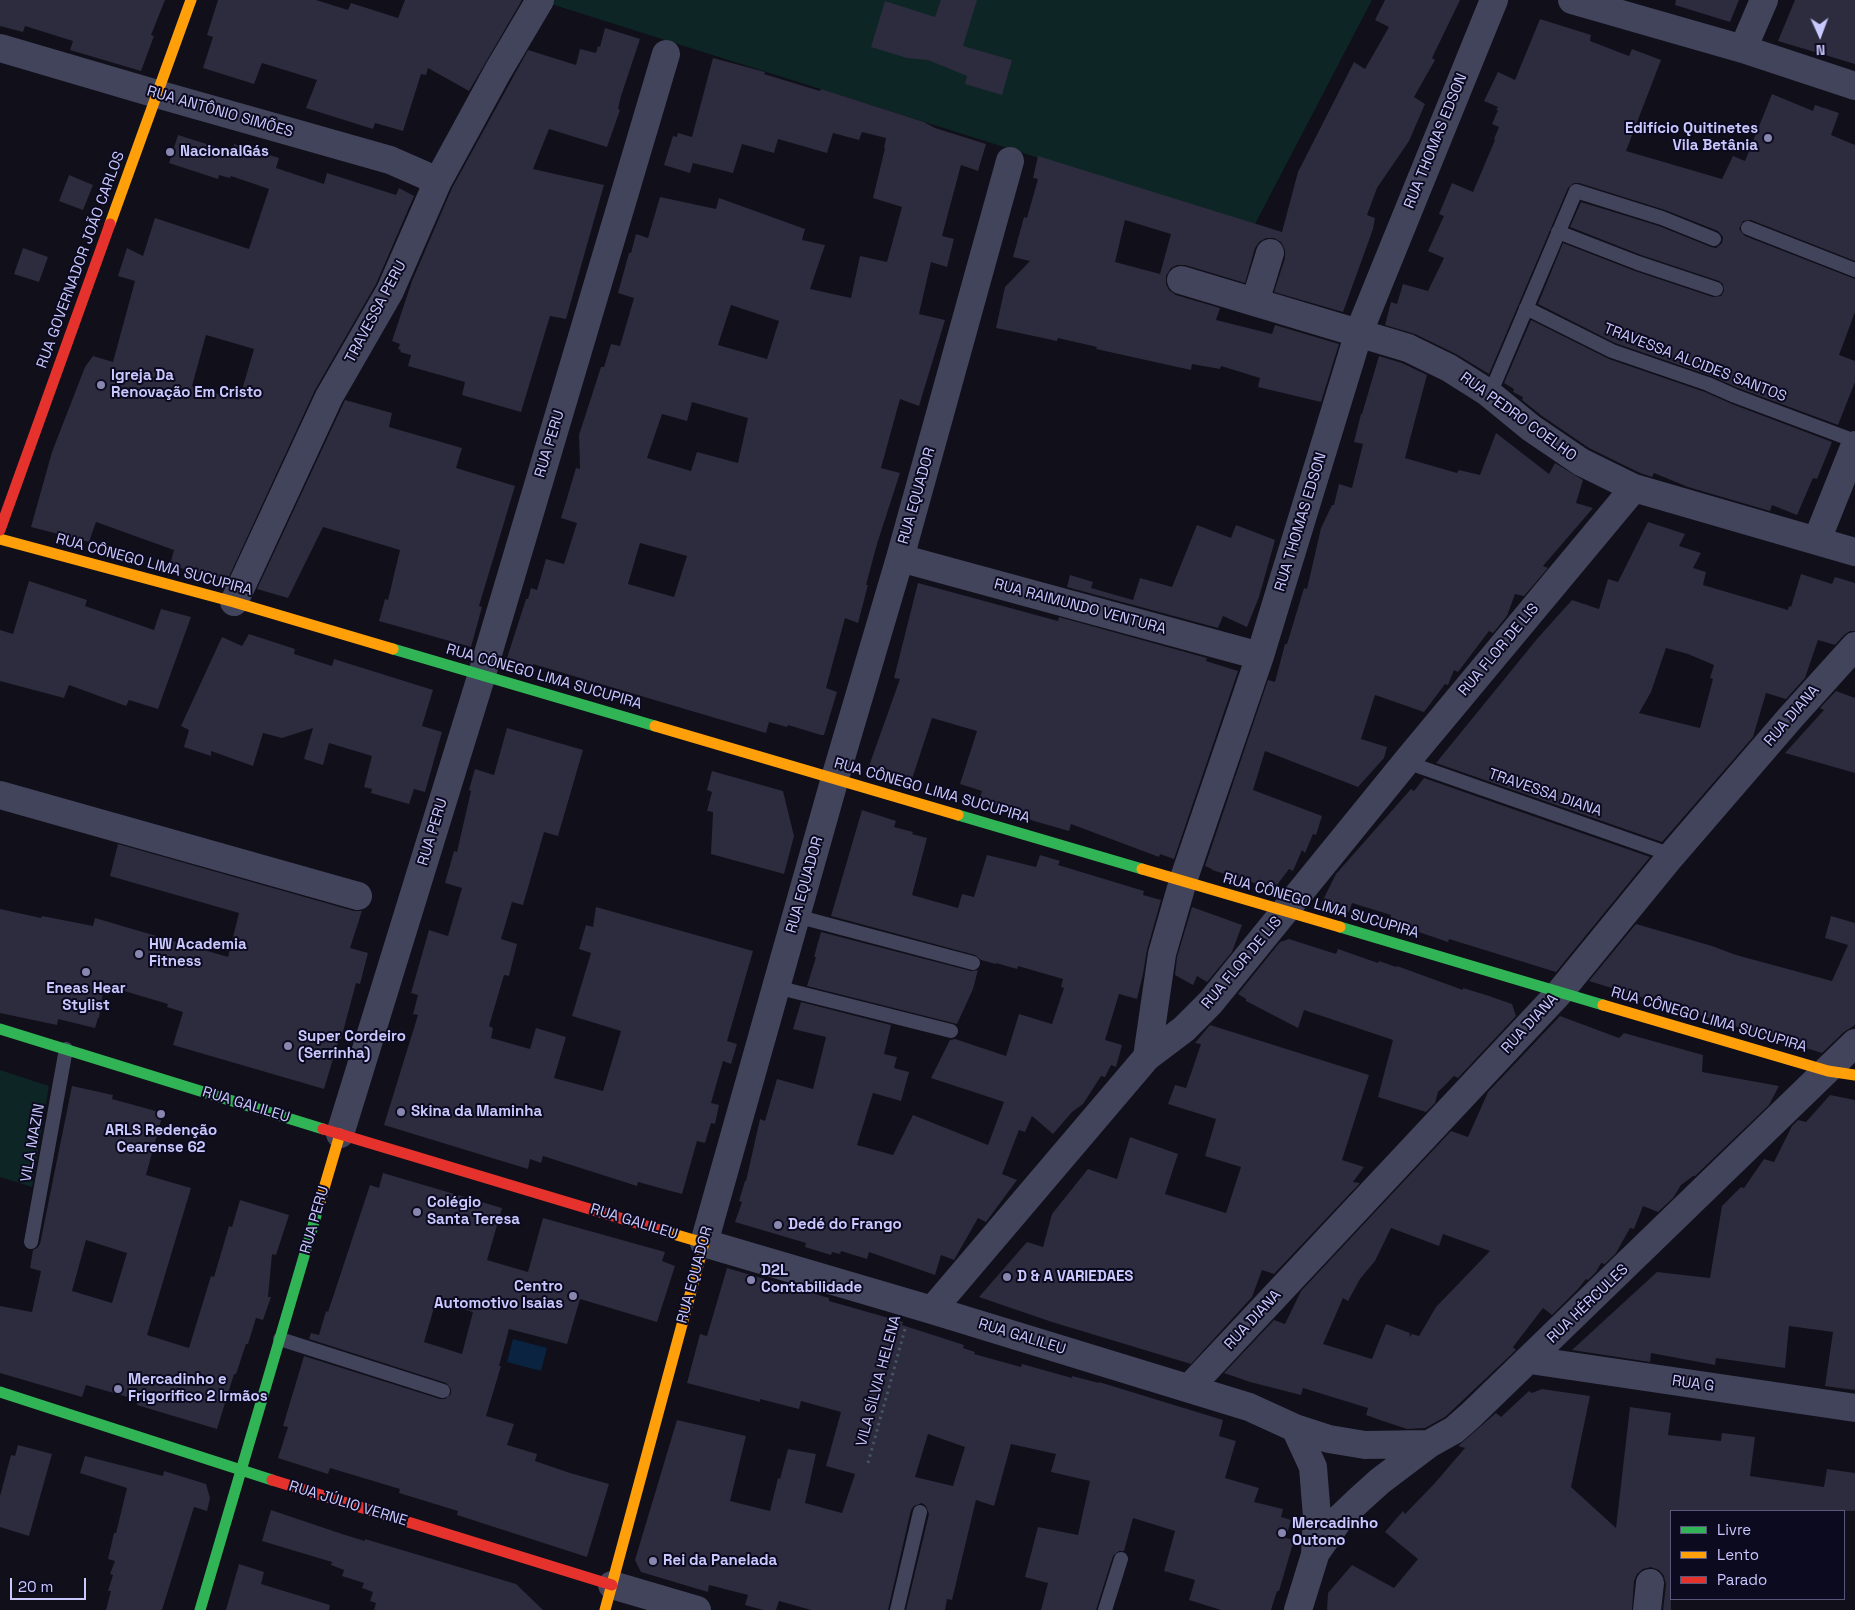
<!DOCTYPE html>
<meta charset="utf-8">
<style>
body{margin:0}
#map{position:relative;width:1855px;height:1610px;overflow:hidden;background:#100f1a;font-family:"Space Grotesk",sans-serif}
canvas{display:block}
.legend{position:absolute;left:1670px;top:1510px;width:175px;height:90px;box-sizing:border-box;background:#0c0a1f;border:1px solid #585679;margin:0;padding:6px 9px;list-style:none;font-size:15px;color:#c9c8ff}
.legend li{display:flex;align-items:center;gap:10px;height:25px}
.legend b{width:25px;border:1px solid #585679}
.north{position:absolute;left:1795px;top:10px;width:50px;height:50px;-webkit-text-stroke:4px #0c0a1f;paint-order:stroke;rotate:178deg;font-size:14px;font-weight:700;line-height:20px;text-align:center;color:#c9c8ff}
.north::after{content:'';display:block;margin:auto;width:18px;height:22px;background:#c9c8ff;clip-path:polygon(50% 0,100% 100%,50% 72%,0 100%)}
.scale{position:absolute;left:10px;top:1578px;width:76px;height:22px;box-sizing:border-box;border:2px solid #c9c8ff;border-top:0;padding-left:6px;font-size:15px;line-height:18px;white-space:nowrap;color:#c9c8ff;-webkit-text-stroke:4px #0c0a1f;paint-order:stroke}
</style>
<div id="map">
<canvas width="1855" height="1610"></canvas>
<ul class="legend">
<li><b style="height:6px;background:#30b455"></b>Livre</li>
<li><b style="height:6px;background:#ff9f0a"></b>Lento</li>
<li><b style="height:6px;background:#e5322d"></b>Parado</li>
</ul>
<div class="north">N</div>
<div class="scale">20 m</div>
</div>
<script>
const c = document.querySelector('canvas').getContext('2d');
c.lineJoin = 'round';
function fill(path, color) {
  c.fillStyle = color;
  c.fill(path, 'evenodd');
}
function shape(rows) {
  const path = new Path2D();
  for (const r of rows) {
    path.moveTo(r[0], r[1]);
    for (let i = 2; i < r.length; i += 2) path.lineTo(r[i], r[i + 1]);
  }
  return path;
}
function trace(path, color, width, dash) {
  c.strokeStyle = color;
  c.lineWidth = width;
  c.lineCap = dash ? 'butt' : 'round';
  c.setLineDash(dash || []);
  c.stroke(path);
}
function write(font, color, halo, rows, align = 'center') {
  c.font = font + ' "Space Grotesk",sans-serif';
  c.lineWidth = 4;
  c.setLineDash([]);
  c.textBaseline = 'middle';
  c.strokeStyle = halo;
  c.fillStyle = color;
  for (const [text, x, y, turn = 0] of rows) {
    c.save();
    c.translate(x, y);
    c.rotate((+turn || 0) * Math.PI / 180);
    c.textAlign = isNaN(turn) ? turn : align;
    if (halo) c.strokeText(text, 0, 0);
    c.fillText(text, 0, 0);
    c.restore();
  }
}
fill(shape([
 [553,0,1372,0,1254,226,551,4],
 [0,1070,49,1086,32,1187,0,1177]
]), '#0d2524');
fill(shape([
 [513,1339,547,1348,541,1371,507,1362]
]), '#092341');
fill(shape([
 [0,0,165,0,151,35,154,36,141,71,70,50,73,41,25,26,23,32,0,26],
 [218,0,316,0,348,10,351,3,398,18,405,0,522,0,469,91,428,68,426,75,421,74,403,131,375,123,373,129,306,108,317,80,262,63,254,84,203,68,213,37,207,35],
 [941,0,977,0,963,46,1012,60,1002,95,965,84,967,76,928,60,907,58,871,47,885,1,935,17],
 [1385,0,1460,0,1432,58,1435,60,1414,97,1425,104,1409,141,1377,188,1367,215,1375,218,1373,229,1343,312,1274,292,1285,258,1285,250,1281,242,1274,238,1266,238,1259,242,1255,248,1245,283,1185,265,1177,265,1171,268,1166,276,1166,284,1169,290,1176,295,1220,308,1216,320,1272,334,1275,325,1339,344,1321,402,1258,387,1260,378,1221,366,1220,369,1192,364,1191,370,1096,349,1097,347,1058,338,1057,341,996,328,1005,287,1030,261,1013,257,1024,217,1027,218,1038,179,1033,178,1038,156,1282,232,1298,172,1354,62,1365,69,1389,27,1375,20],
 [1125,220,1171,234,1160,274,1115,262],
 [1676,0,1739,0,1730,22,1675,5],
 [1795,0,1855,0,1855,64,1778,41],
 [1540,19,1591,35,1590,41,1629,56,1632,49,1661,60,1626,151,1722,179,1733,156,1745,161,1772,94,1813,111,1815,105,1839,113,1831,135,1855,145,1855,261,1751,220,1743,221,1739,229,1745,236,1855,279,1855,312,1839,355,1855,361,1855,382,1838,425,1738,388,1711,376,1615,343,1538,304,1563,243,1635,271,1713,297,1721,296,1724,291,1723,284,1719,281,1641,255,1570,227,1581,202,1659,226,1711,247,1716,248,1722,243,1723,237,1718,231,1665,210,1579,183,1574,183,1568,188,1489,374,1456,354,1415,334,1385,325,1391,302,1397,304,1403,284,1428,291,1444,258,1428,251,1444,216,1439,214,1452,183,1473,192,1495,140,1494,139,1499,127,1492,124,1498,110,1496,110,1498,107,1484,101,1498,72,1515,80],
 [605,28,640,39,621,96,618,109,620,110,607,147,549,129,533,169,604,185,566,319,550,316,521,412,462,395,465,382,408,366,411,355,400,352,401,350,398,349,400,344,392,341,412,281,452,188,528,50,576,65,580,49,596,53,598,46,600,47],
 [713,58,765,72,764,74,820,91,821,89,924,122,935,128,986,144,978,171,961,165,942,236,954,239,947,267,931,262,919,314,945,320,919,406,900,399,881,468,900,473,877,544,866,585,868,585,858,623,845,618,826,688,837,692,824,735,821,735,788,725,787,727,769,722,766,733,533,664,533,666,507,658,526,599,528,599,531,588,537,590,546,559,564,564,577,523,561,518,576,468,580,469,579,435,601,367,604,367,611,344,620,346,634,298,618,293,629,253,631,253,636,234,648,238,660,197,716,209,719,198,805,229,802,240,825,245,810,289,851,298,860,256,887,262,902,207,873,198,885,148,884,148,886,138,862,132,859,140,833,133,827,153,778,139,774,153,742,144,733,173,693,163,690,173,664,165,673,136,677,137,678,133,692,137],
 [731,305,779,321,767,359,718,345],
 [692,402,748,418,738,463,697,452,691,471,647,458,662,414,687,421],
 [640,543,687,556,674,597,628,584],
 [178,135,232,152,234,144,279,158,276,168,324,184,327,173,396,195,399,188,414,196,376,284,315,390,227,581,170,565,174,550,96,522,89,542,31,527,52,452,85,367,93,356,113,362,135,281,118,276,127,248,143,256,155,218,249,249,269,189,231,176,230,178,219,175,218,179,169,163],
 [206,335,254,349,239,400,192,386],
 [69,175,93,185,83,210,59,201],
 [23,248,48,257,39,282,14,274],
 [1531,320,1609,359,1705,392,1732,404,1832,442,1817,479,1813,478,1797,515,1772,505,1770,511,1688,487,1654,473,1652,477,1640,473,1589,448,1542,416,1522,400,1523,397,1513,392,1514,389,1504,383],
 [1379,356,1402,363,1427,375,1405,458,1457,473,1459,470,1480,475,1496,433,1549,474,1555,463,1583,480,1576,503,1593,508,1543,566,1548,568,1524,596,1515,594,1507,616,1493,633,1489,631,1458,672,1454,670,1448,685,1445,684,1424,712,1375,695,1361,739,1387,747,1384,758,1358,787,1265,751,1253,790,1322,816,1316,835,1313,834,1305,853,1302,850,1293,871,1289,869,1274,889,1212,870,1212,869,1205,866,1268,680,1275,682,1285,644,1287,644,1304,588,1307,589,1321,528,1332,505,1334,505,1339,484,1352,488,1363,444,1354,442,1361,414,1362,414],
 [345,400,392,413,389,427,462,448,456,468,515,486,479,606,482,607,471,647,379,621,385,599,388,600,400,550,323,527,288,598,257,589],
 [1648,522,1685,534,1679,546,1701,553,1693,568,1706,572,1703,585,1788,610,1789,606,1791,607,1801,574,1832,584,1835,577,1855,583,1855,631,1850,631,1844,635,1835,645,1818,640,1805,678,1786,699,1766,693,1753,737,1662,842,1436,763,1537,639,1572,600,1599,609,1608,579,1618,582],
 [1666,648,1688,654,1714,665,1710,678,1713,679,1700,728,1639,713,1651,692],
 [1197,525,1231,538,1236,525,1275,540,1259,597,1247,627,1223,616,1218,628,1067,587,1070,575,1093,582,1091,588,1133,600,1140,578,1172,587],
 [29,581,87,600,85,606,154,630,161,609,191,617,158,709,129,700,126,706,69,685,64,698,0,681,0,630,13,634],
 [918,583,1058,621,1059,617,1207,658,1206,661,1238,671,1174,859,1160,854,1159,857,1071,824,1069,831,1034,821,1024,817,1024,815,979,800,982,791,960,784,977,731,932,718,912,779,869,766,900,679,894,678],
 [249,634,295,649,294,654,332,666,334,659,433,690,422,726,442,732,425,792,414,789,409,804,371,793,372,789,364,787,372,756,329,743,323,765,304,759,313,728,282,738,263,733,253,766,211,751,211,756,184,747,189,730,181,726,222,637,242,646],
 [1836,691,1855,698,1855,773,1785,753,1824,710,1820,708],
 [507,728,583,750,558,836,544,832,523,905,512,902,501,939,517,944,509,976,504,975,489,1026,493,1028,491,1038,530,1049,536,1028,566,1037,554,1078,603,1091,621,1031,572,1016,591,953,579,949,586,925,593,927,596,907,753,951,727,1041,737,1044,731,1064,723,1061,711,1103,719,1105,715,1124,711,1123,705,1143,697,1141,682,1194,638,1182,637,1186,543,1156,541,1163,530,1159,528,1169,384,1125,418,1015,413,1014,418,995,411,993,429,930,448,936,462,888,445,883,454,851,457,852,471,791,469,790,475,769,494,775],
 [712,771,783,791,794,836,784,874,711,854,713,812,707,811,712,792,707,790],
 [1424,778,1650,857,1556,972,1449,939,1448,942,1389,922,1391,915,1352,903,1349,912,1321,904,1336,874,1411,789,1414,791],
 [862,810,896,821,894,827,913,832,912,834,927,838,912,895,958,908,962,894,974,897,987,855,1036,867,1040,855,1060,861,1058,865,1144,891,1143,895,1161,900,1147,950,1143,974,1137,999,1119,994,1105,1040,1122,1045,1116,1067,1111,1065,1105,1077,1101,1076,1083,1104,1072,1112,1053,1134,1032,1116,1025,1132,1019,1130,1002,1174,1017,1180,986,1222,978,1218,954,1260,941,1255,935,1275,869,1252,867,1259,841,1251,840,1254,832,1252,831,1255,805,1247,806,1243,735,1222,742,1202,739,1201,745,1181,746,1181,760,1119,765,1121,777,1079,813,1089,826,1037,793,1029,801,1002,891,1025,884,1054,897,1057,894,1068,909,1072,901,1101,873,1093,857,1145,893,1155,913,1115,988,1145,1004,1102,931,1078,950,1040,955,1039,1006,1056,1019,1014,1052,1024,1064,988,1061,987,1063,979,1018,966,1017,969,996,963,996,964,981,960,975,955,831,916],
 [118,844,354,911,362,911,350,948,368,953,360,984,356,983,341,1039,339,1039,324,1089,173,1045,183,1012,167,1007,168,1004,104,985,99,1018,98,1018,95,1028,58,1019,57,1025,0,1013,0,909,41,918,42,916,93,926,95,918,228,957,239,913,110,876],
 [1192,907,1242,925,1232,952,1207,982,1197,976,1193,985,1175,975,1177,957],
 [1831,916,1855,923,1855,1025,1844,1032,1822,1053,1589,981,1636,924,1712,946,1736,955,1832,981,1848,945,1825,938],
 [821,932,971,971,978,970,973,989,957,1024,807,986,816,957,814,957],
 [1289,939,1336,954,1338,949,1378,963,1379,961,1396,967,1397,966,1463,990,1463,988,1486,995,1512,1004,1516,1016,1458,1078,1454,1076,1438,1092,1435,1103,1426,1112,1378,1097,1393,1040,1304,1010,1298,1028,1246,1001,1246,999,1238,994,1280,942],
 [1560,1016,1619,1038,1624,1033,1703,1055,1702,1072,1779,1086,1769,1105,1695,1176,1693,1176,1681,1185,1673,1198,1658,1212,1643,1206,1634,1229,1630,1228,1616,1253,1605,1264,1601,1263,1596,1272,1588,1280,1586,1279,1578,1289,1552,1315,1543,1308,1513,1347,1516,1350,1445,1417,1425,1428,1407,1429,1380,1420,1366,1415,1368,1408,1303,1388,1301,1395,1250,1382,1224,1373,1274,1320,1285,1324,1301,1291,1451,1131,1468,1137,1488,1092],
 [1391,1228,1439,1246,1443,1234,1490,1251,1436,1307,1419,1336,1412,1334,1409,1337,1410,1333,1386,1324,1372,1359,1323,1344,1343,1298,1348,1301,1360,1279,1375,1261],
 [1210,1025,1369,1075,1342,1160,1364,1167,1353,1182,1360,1183,1274,1274,1262,1270,1252,1297,1191,1364,1052,1322,979,1297,1027,1242,1043,1247,1052,1214,1088,1169,1117,1179,1130,1137,1178,1154,1165,1194,1226,1213,1241,1167,1205,1156,1216,1119,1168,1104,1175,1085,1186,1088,1201,1044,1195,1043],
 [72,1086,113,1095,112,1099,163,1113,146,1175,191,1188,147,1335,189,1348,211,1276,214,1277,229,1226,232,1227,240,1200,289,1215,276,1255,272,1254,268,1297,271,1297,263,1320,256,1318,248,1344,246,1344,236,1374,234,1374,217,1429,137,1405,138,1400,86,1385,82,1397,0,1373,0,1306,32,1312,41,1271,30,1268,33,1250,37,1248,40,1244],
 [86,1240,127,1253,112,1303,72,1291],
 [1830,1095,1855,1100,1855,1390,1825,1386,1833,1332,1789,1326,1785,1368,1716,1358,1715,1365,1651,1353,1650,1362,1572,1350,1657,1272,1710,1278,1722,1206,1741,1187,1744,1188,1764,1159,1774,1162,1792,1126,1798,1120,1806,1122],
 [383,1173,502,1208,487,1260,528,1272,543,1218,665,1252,662,1261,675,1266,657,1322,580,1299,567,1344,509,1329,499,1366,501,1366,486,1416,514,1424,507,1445,537,1454,535,1461,570,1473,609,1484,587,1557,457,1515,458,1511,399,1493,400,1489,330,1468,328,1474,278,1458,288,1427,283,1426,304,1356,440,1399,445,1399,451,1394,451,1389,446,1383,309,1339,311,1333,319,1335,326,1311,328,1312,370,1185,379,1188],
 [436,1301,473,1312,462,1354,424,1342],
 [727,1268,829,1298,829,1301,903,1322,902,1325,964,1345,963,1348,975,1352,974,1354,1021,1367,1022,1364,1072,1378,1072,1376,1099,1383,1099,1382,1223,1420,1219,1436,1236,1441,1225,1478,1259,1488,1254,1502,1283,1509,1281,1517,1291,1520,1286,1538,1294,1540,1279,1591,1277,1591,1271,1610,1221,1610,1189,1600,1195,1580,1164,1571,1175,1531,1133,1518,1124,1551,1119,1551,1113,1556,1096,1610,1041,1610,1048,1583,1025,1577,1038,1527,1078,1535,1090,1481,1051,1472,1056,1454,1011,1444,994,1506,976,1500,952,1600,947,1599,945,1610,906,1610,929,1514,926,1506,922,1503,914,1506,911,1510,888,1610,811,1610,779,1601,776,1610,763,1610,745,1605,748,1595,709,1585,708,1592,641,1572,635,1560,677,1420,746,1436,730,1501,770,1511,778,1478,780,1479,788,1449,816,1454,805,1503,842,1513,855,1474,826,1466,841,1412,801,1401,799,1409,760,1399,760,1402,687,1383,700,1334,707,1336],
 [928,1434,965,1447,953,1486,915,1477],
 [1542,1389,1590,1396,1571,1487,1616,1528,1630,1407,1671,1413,1668,1435,1721,1441,1722,1433,1755,1437,1750,1476,1824,1487,1827,1469,1855,1473,1855,1511,1671,1511,1671,1610,1663,1610,1666,1585,1664,1576,1659,1570,1651,1567,1643,1569,1637,1574,1634,1581,1632,1610,1327,1610,1328,1593,1352,1565,1394,1588,1418,1559,1385,1532,1403,1511,1405,1514,1435,1483,1465,1448,1458,1446,1496,1413,1501,1417,1529,1391,1532,1393],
 [18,1445,52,1454,29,1536,0,1527,0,1496,11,1455,15,1456],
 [85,1456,163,1476,164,1471,206,1484,210,1498,207,1511,194,1507,162,1610,106,1610,111,1591,108,1591,113,1575,110,1574,115,1561,108,1559,114,1533,116,1533,127,1488,80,1473],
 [271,1510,342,1534,365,1541,365,1539,516,1584,543,1610,374,1610,376,1603,370,1601,373,1592,362,1588,364,1583,342,1576,344,1570,331,1565,332,1562,262,1541],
 [239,1564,264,1572,261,1584,330,1605,329,1610,226,1610]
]), '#2d2b3e');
trace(shape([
 [868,1463,905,1329]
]), '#425561', 3, [2.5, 4]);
trace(shape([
 [1748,228,1855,270],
 [1558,232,1638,263,1716,289],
 [1526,308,1612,351,1708,384,1735,396,1855,441],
 [1490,394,1576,191,1662,218,1714,239],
 [1406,762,1672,855],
 [796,916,973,963],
 [776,987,951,1031],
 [31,1242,66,1049],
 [280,1339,443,1391],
 [897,1610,920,1512],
 [1105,1610,1121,1559]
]), '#42445c', 14);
trace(shape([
 [1572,0,1743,49,1855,86],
 [0,48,157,94,390,160,438,181],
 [1743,49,1764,0],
 [1010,161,900,558,835,778,704,1243,932,1310,1249,1407,1295,1428,1313,1467,1317,1517,1315,1555,1298,1610],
 [1181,280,1408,348,1449,368,1487,392,1531,428,1581,462,1634,488,1855,552],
 [1255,302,1270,253],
 [1817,540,1855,445],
 [900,558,1260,656],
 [234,602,329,397,390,291,438,181,498,71,540,0],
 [0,795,358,896],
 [1147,1057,1162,954,1183,881,1260,656,1359,332,1494,0],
 [340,1134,482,674,666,54],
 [932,1310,1147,1057,1184,1029,1211,1002,1406,762,1634,488],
 [1530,1360,1855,1408],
 [1189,1388,1560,992,1672,855,1791,717,1855,646],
 [1295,1428,1329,1439,1365,1445,1429,1444],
 [1315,1554,1340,1518,1360,1499,1380,1481,1429,1444,1454,1430,1471,1415,1855,1043],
 [612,1585,697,1610],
 [1647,1610,1650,1583]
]), '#42445c', 28);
trace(shape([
 [393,649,655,726],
 [958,815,1142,869],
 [1340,927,1603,1005],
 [0,1029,323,1129],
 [0,1392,272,1480],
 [200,1610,320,1202]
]), '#30b455', 11);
trace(shape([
 [110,224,191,0],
 [0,539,234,602,393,649],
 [655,726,958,815],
 [1142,869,1340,927],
 [1603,1005,1828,1071,1855,1075],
 [320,1202,340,1134],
 [605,1610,704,1243,663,1231]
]), '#ff9f0a', 11);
trace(shape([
 [0,530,110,224],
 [323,1129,663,1231],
 [272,1480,612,1585]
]), '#e5322d', 11);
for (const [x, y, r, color] of [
 [1768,138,5,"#8887af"],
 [170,152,5,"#8887af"],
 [101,385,5,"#8887af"],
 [139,954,5,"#8887af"],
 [86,972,5,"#8887af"],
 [288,1046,5,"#8887af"],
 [401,1112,5,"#8887af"],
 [161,1114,5,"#8887af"],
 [417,1212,5,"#8887af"],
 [778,1225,5,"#8887af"],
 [1007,1277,5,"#8887af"],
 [751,1280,5,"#8887af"],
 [573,1296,5,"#8887af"],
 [118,1389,5,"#8887af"],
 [1282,1533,5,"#8887af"],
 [653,1561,5,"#8887af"]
]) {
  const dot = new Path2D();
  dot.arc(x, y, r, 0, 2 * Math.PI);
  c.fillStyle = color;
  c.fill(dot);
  trace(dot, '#0c0a1f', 2);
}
write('15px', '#c9c8ff', '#0c0a1f', [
 ["RUA ANTÔNIO SIMÕES",220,112,16],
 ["RUA THOMAS EDSON",1436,141,-68],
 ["RUA GOVERNADOR JOÃO CARLOS",81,260,-70],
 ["TRAVESSA PERU",376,312,-62],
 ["TRAVESSA ALCIDES SANTOS",1695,363,21],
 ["RUA PEDRO COELHO",1518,417,36],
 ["RUA PERU",550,444,-73],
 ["RUA EQUADOR",917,496,-74],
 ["RUA THOMAS EDSON",1301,522,-73],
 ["RUA CÔNEGO LIMA SUCUPIRA",154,565,15],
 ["RUA RAIMUNDO VENTURA",1080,607,15],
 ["RUA FLOR DE LIS",1499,650,-50],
 ["RUA CÔNEGO LIMA SUCUPIRA",544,677,16],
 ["RUA DIANA",1792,716,-49],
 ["RUA CÔNEGO LIMA SUCUPIRA",932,791,16],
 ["TRAVESSA DIANA",1545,793,19],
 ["RUA PERU",433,832,-73],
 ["RUA EQUADOR",805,885,-74],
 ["RUA CÔNEGO LIMA SUCUPIRA",1321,906,16],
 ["RUA FLOR DE LIS",1242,963,-50],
 ["RUA CÔNEGO LIMA SUCUPIRA",1709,1020,16],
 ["RUA DIANA",1530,1024,-47],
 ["RUA GALILEU",246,1105,17],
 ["VILA MAZIN",33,1143,-80],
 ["RUA PERU",315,1220,-74],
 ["RUA GALILEU",634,1222,17],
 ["RUA EQUADOR",695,1275,-75],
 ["RUA HÉRCULES",1588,1304,-44],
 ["RUA DIANA",1253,1320,-47],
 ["RUA GALILEU",1022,1337,17],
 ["VILA SÍLVIA HELENA",879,1381,-75],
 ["RUA G",1693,1384,8],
 ["RUA JÚLIO VERNE",348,1504,17]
]);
write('bold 15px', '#c9c8ff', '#0c0a1f', [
 ["Edifício Quitinetes",1758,129,"right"],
 ["Vila Betânia",1758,146,"right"],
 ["NacionalGás",180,152],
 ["Igreja Da",111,376],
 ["Renovação Em Cristo",111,393],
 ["HW Academia",149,945],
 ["Fitness",149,962],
 ["Eneas Hear",86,989,"center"],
 ["Stylist",86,1006,"center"],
 ["Super Cordeiro",298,1037],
 ["(Serrinha)",298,1054],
 ["Skina da Maminha",411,1112],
 ["ARLS Redenção",161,1131,"center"],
 ["Cearense 62",161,1148,"center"],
 ["Colégio",427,1203],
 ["Santa Teresa",427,1220],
 ["Dedé do Frango",788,1225],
 ["D2L",761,1271],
 ["Contabilidade",761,1288],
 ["D & A VARIEDAES",1017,1277],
 ["Centro",563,1287,"right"],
 ["Automotivo Isaias",563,1304,"right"],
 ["Mercadinho e",128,1380],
 ["Frigorifico 2 Irmãos",128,1397],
 ["Mercadinho",1292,1524],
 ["Outono",1292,1541],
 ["Rei da Panelada",663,1561]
], 'left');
</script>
